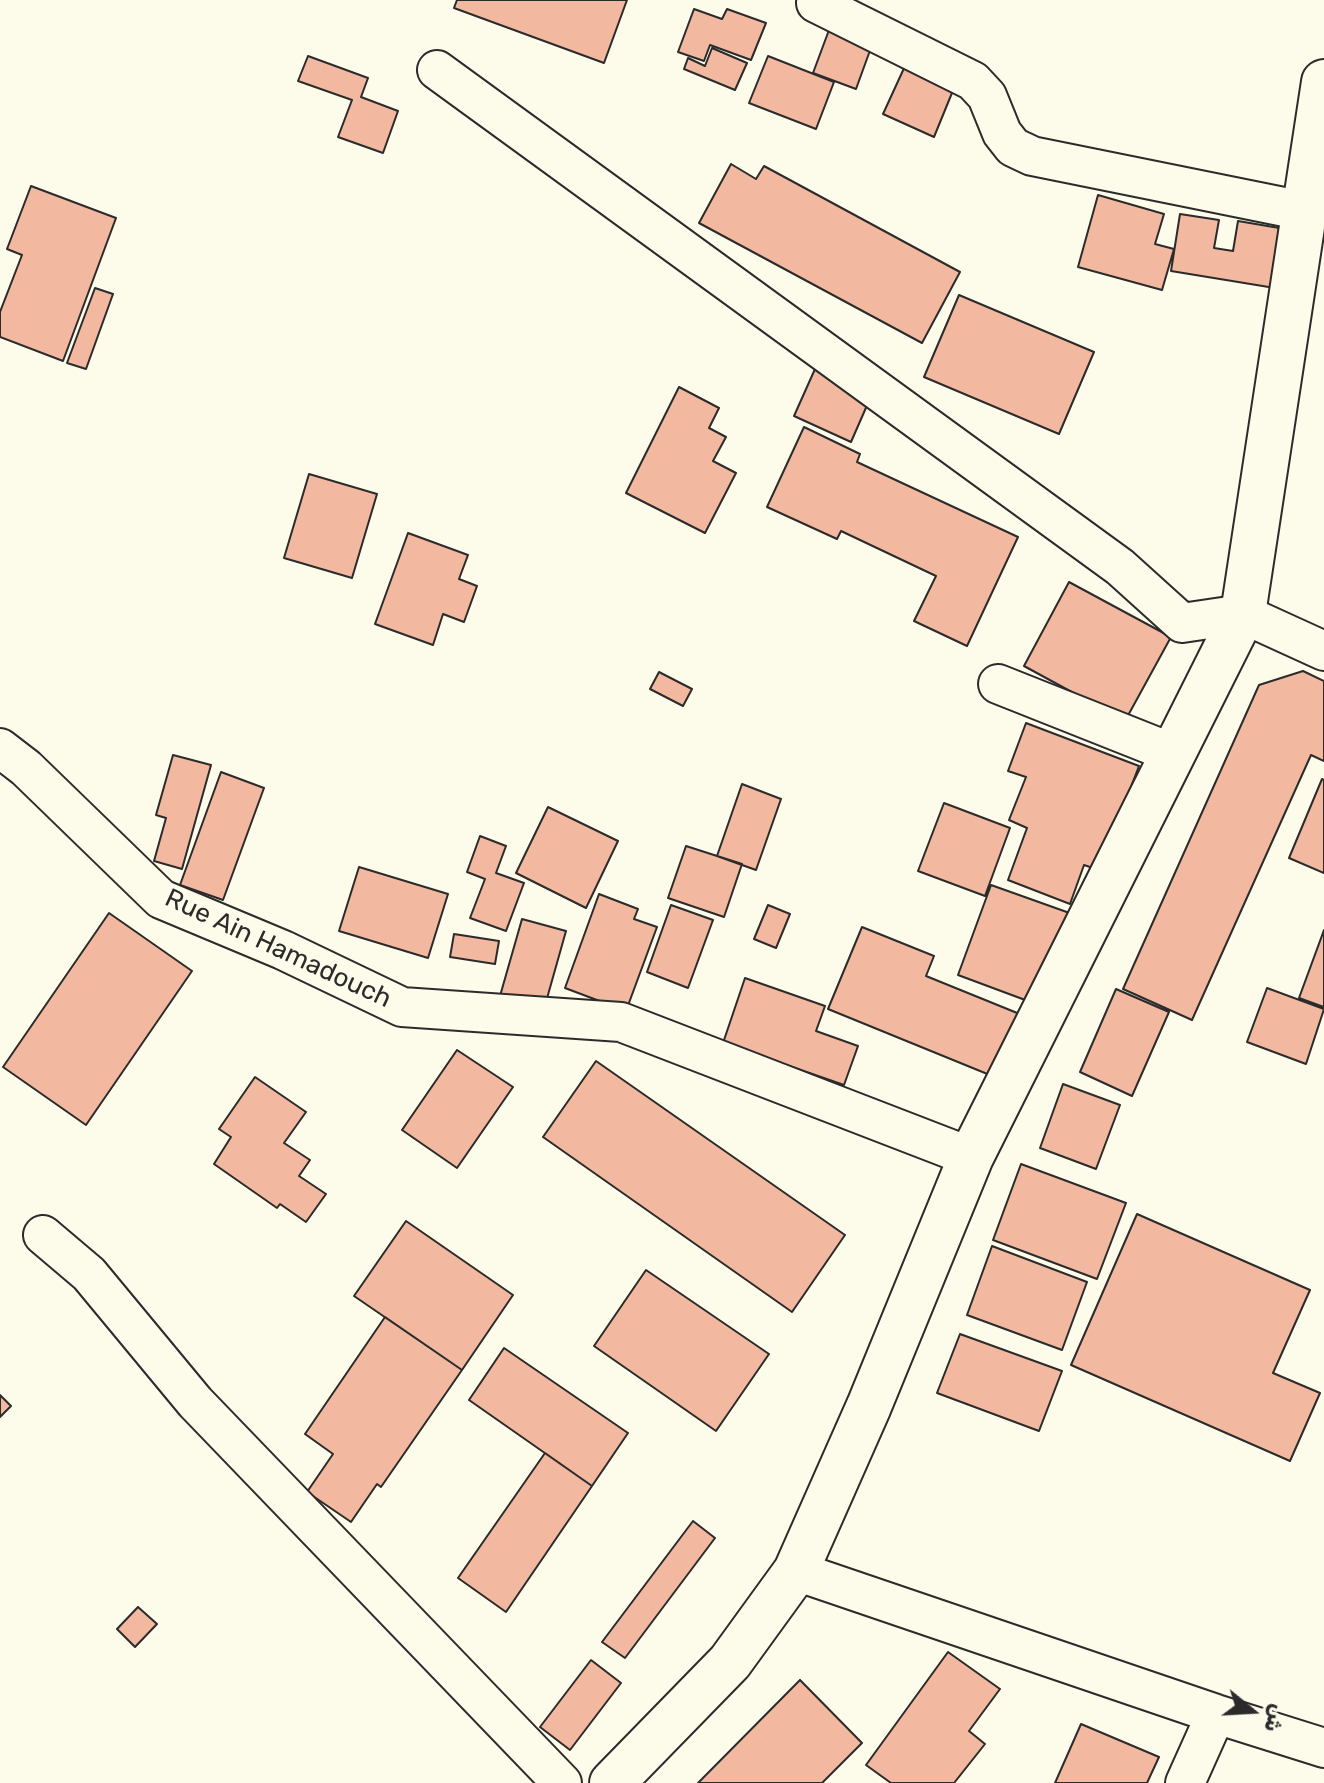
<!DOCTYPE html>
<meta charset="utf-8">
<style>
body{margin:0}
#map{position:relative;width:1324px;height:1783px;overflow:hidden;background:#fdfbea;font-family:Rubik,Vazirmatn,sans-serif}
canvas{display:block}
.north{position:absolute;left:1212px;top:1671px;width:80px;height:80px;-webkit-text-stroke:6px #fdfbea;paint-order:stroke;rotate:108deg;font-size:22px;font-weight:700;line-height:32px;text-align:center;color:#2b2b2b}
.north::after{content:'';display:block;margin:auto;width:28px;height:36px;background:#2b2b2b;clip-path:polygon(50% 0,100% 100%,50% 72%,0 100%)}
</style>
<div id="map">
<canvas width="1324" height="1783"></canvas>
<div class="north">ش</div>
</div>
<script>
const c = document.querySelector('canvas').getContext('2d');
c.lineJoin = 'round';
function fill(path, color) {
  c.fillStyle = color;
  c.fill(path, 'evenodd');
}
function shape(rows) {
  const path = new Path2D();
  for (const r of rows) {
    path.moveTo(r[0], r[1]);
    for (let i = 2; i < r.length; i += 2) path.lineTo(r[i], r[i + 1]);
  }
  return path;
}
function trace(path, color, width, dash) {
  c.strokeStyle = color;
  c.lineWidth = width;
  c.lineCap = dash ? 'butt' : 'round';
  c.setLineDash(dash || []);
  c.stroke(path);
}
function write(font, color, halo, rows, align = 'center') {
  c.font = font + ' Rubik,sans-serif';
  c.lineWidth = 6;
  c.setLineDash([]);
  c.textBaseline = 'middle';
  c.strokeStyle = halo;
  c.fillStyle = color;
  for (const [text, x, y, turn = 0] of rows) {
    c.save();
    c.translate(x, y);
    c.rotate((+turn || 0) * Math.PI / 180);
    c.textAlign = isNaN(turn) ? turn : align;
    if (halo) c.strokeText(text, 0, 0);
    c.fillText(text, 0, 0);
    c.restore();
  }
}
const building = shape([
 [457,0,627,0,604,63,454,8,457,0],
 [694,9,722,19,727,9,766,23,751,60,710,45,704,61,678,52,694,9],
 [829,30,872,45,856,89,813,73,829,30],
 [712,48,747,63,735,90,684,69,688,58,705,66,712,48],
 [308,56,368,78,361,97,398,111,383,153,338,137,352,100,298,81,308,56],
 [768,56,834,82,816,129,749,103,768,56],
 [905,66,954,88,934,137,883,114,905,66],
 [731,164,756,179,764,166,960,272,922,343,699,223,731,164],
 [31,186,116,218,63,361,0,337,0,312,22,255,7,249,31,186],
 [1098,195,1164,214,1155,244,1174,249,1162,290,1078,267,1098,195],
 [1180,214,1219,220,1214,248,1233,251,1238,221,1297,231,1287,290,1171,271,1180,214],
 [95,288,113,294,86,369,67,363,95,288],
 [959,295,1094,352,1059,434,924,377,959,295],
 [815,369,872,394,851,442,794,416,815,369],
 [679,387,719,408,709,428,726,437,713,461,736,473,705,533,626,493,679,387],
 [804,427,860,454,857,462,1018,537,967,646,914,621,936,576,841,531,837,539,767,507,804,427],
 [309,474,377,494,352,578,284,558,309,474],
 [408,533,468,555,459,579,477,586,464,622,443,614,433,645,375,624,408,533],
 [1069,582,1171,637,1125,721,1024,666,1069,582],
 [1303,671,1324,681,1324,761,1311,755,1192,1020,1123,989,1259,685,1303,671],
 [659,672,692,689,683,706,650,689,659,672],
 [1026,723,1139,766,1099,870,1084,865,1070,904,1008,880,1027,828,1009,820,1026,777,1008,771,1026,723],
 [173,755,211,765,182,869,154,861,166,818,156,815,173,755],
 [221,772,264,788,223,900,180,885,221,772],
 [1322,779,1324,780,1324,873,1289,858,1322,779],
 [742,784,781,799,756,870,717,856,742,784],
 [944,803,1010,828,985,896,918,871,944,803],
 [548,807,618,841,586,908,516,873,548,807],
 [480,836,506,846,496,873,524,883,506,931,470,918,485,879,467,872,480,836],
 [686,846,742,864,724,917,668,898,686,846],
 [359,867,448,894,428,958,339,931,359,867],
 [991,885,1078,916,1044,1007,958,975,991,885],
 [599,894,638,909,634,919,657,927,626,1011,565,988,599,894],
 [671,905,713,920,688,988,647,972,671,905],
 [768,905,790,914,776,948,754,939,768,905],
 [109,913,192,971,86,1125,3,1067,109,913],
 [522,919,566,931,544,1009,500,996,522,919],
 [862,927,934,956,926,976,1032,1019,1007,1082,828,1009,862,927],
 [1324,930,1324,1007,1299,998,1324,930],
 [454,934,499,941,495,964,450,957,454,934],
 [745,978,825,1006,816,1031,858,1046,844,1085,723,1043,745,978],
 [1267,988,1324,1009,1306,1064,1247,1042,1267,988],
 [1116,989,1169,1012,1132,1096,1080,1072,1116,989],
 [457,1050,513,1087,457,1168,402,1130,457,1050],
 [596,1061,845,1235,792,1312,543,1137,596,1061],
 [255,1077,306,1112,284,1143,310,1160,299,1176,326,1194,306,1222,280,1204,277,1208,214,1164,231,1137,219,1129,255,1077],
 [1063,1084,1120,1105,1096,1169,1040,1148,1063,1084],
 [1021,1164,1126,1203,1097,1279,993,1240,1021,1164],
 [1137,1214,1310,1290,1273,1373,1320,1393,1290,1461,1071,1365,1137,1214],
 [406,1221,513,1295,462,1370,354,1296,406,1221],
 [992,1246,1087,1282,1062,1350,967,1315,992,1246],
 [646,1270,769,1354,716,1431,594,1346,646,1270],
 [385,1317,462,1370,381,1487,377,1484,351,1522,307,1492,333,1454,305,1434,385,1317],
 [960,1334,1062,1371,1039,1431,937,1393,960,1334],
 [504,1348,628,1433,592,1486,469,1400,504,1348],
 [0,1395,11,1406,0,1417,0,1395],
 [545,1453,592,1486,506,1612,458,1578,545,1453],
 [693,1521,715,1538,625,1658,602,1642,693,1521],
 [138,1607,157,1624,135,1647,117,1629,138,1607],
 [948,1652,1000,1689,969,1731,985,1744,954,1783,891,1783,866,1765,948,1652],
 [591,1660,621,1683,570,1750,540,1727,591,1660],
 [800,1680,862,1743,822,1783,698,1783,800,1680],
 [1081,1724,1159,1757,1147,1783,1055,1783,1081,1724]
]);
fill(building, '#f2b8a0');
trace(building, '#2b2b2b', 2);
const street = shape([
 [816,3,973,81,987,96,1002,133,1013,147,1032,156,1304,211],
 [437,70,1120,567,1182,623,1243,614,1324,651],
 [998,684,1172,753],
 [0,748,26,768,161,899,283,950,402,1007,621,1022,971,1157],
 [43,1235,89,1274,195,1402,562,1783],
 [796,1571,1216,1714,1324,1748],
 [1185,1783,1216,1714]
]);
const primary = shape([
 [612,1783,730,1662,796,1571,869,1406,971,1157,1243,614,1324,82]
]);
trace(street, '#2b2b2b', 42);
trace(primary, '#2b2b2b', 48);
trace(street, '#fdfbea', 38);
trace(primary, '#fdfbea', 44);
write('26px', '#2b2b2b', '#fdfbea', [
 ["Rue Ain Hamadouch",278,949,25]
]);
</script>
